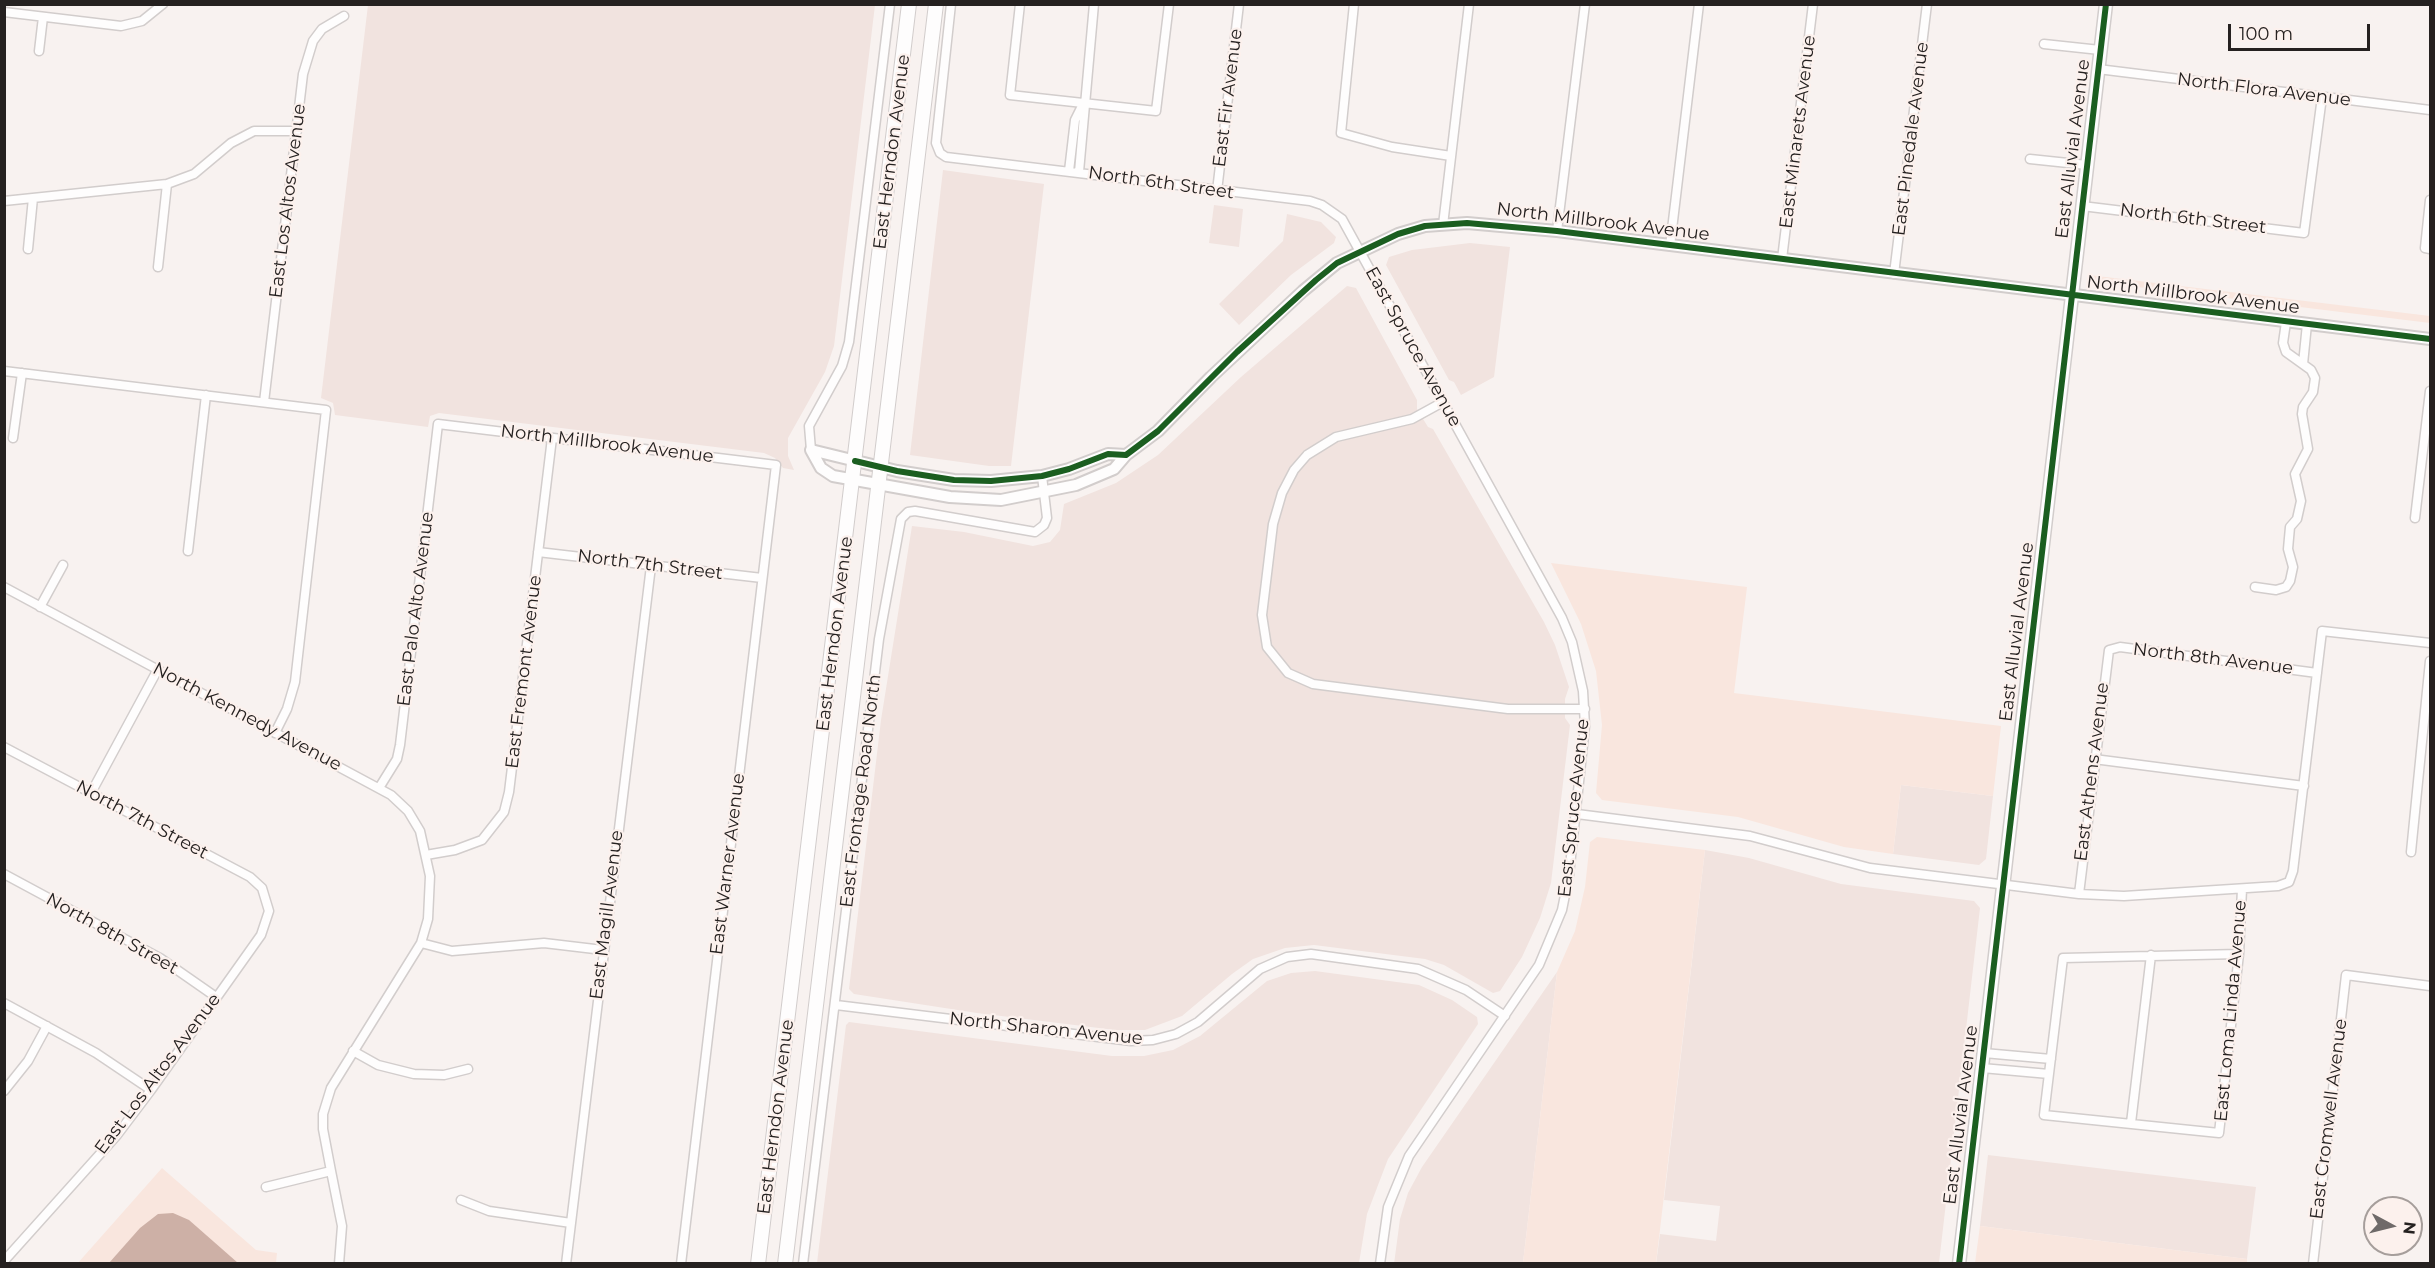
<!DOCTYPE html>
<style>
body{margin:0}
#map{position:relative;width:2435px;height:1268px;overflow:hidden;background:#f8f2f0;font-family:Montserrat,sans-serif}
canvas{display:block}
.frame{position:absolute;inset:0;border:6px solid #252120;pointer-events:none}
.north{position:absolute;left:2363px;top:1196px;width:60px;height:60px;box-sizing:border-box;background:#fcf1ed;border:2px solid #a69e9b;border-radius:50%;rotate:97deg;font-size:16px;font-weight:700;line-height:24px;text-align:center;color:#252120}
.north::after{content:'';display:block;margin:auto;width:21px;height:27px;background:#6f6a69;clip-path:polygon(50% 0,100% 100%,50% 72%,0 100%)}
.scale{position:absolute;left:2228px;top:24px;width:142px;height:27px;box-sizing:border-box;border:3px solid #252120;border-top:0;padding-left:8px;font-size:18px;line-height:21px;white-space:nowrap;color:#252120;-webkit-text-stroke:4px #fcf1ed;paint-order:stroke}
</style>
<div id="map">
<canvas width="2435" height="1268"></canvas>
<div class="frame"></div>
<div class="north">N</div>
<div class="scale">100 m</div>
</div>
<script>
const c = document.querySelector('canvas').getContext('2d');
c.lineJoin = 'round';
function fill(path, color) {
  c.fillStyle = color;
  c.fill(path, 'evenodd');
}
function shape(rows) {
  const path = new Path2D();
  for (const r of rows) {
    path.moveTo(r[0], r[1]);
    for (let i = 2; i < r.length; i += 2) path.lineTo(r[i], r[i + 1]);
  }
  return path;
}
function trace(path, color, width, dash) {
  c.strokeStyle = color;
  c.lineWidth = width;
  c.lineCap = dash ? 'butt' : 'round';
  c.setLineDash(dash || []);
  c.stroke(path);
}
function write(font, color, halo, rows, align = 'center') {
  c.font = font + ' Montserrat,sans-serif';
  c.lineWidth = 4.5;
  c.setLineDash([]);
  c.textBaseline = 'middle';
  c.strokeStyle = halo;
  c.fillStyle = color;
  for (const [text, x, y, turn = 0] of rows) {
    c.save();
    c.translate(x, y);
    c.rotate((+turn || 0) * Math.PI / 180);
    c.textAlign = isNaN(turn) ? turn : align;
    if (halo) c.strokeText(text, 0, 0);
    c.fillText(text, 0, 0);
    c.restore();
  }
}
fill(shape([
 [368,5,875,5,834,346,825,372,788,438,788,456,794,470,783,468,775,458,764,453,439,413,430,416,428,427,335,415,333,403,321,398],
 [943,170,1044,184,1011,466,989,466,910,455],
 [1214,205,1243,209,1239,247,1209,243],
 [1287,214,1321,222,1336,237,1334,243,1291,275,1239,325,1219,304,1283,241],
 [1470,243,1510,247,1494,377,1461,395,1454,382,1449,380,1386,265,1389,257,1412,250],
 [1347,286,1356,288,1417,400,1417,409,1428,427,1433,429,1544,622,1555,645,1569,687,1565,699,1565,718,1570,725,1551,883,1540,918,1522,957,1500,991,1493,993,1444,965,1425,959,1314,945,1285,948,1253,959,1232,974,1182,1016,1145,1030,1115,1030,977,1013,854,994,849,989,881,720,912,526,964,532,1033,546,1050,542,1060,530,1064,504,1116,483,1158,455,1241,377],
 [1901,785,1993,796,1986,859,1979,865,1893,854],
 [1705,850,1749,858,1841,884,1974,901,1980,908,1939,1263,1656,1264,1660,1234,1716,1241,1720,1206,1664,1200],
 [1315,971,1419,985,1452,1000,1477,1017,1478,1024,1388,1159,1367,1214,1359,1263,817,1263,846,1025,849,1022,1112,1056,1144,1056,1173,1050,1200,1036,1267,981,1291,973],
 [1557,972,1523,1263,1394,1264,1400,1219,1408,1193,1422,1167],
 [1988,1155,2256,1187,2247,1259,1980,1226]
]), '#f1e3df');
fill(shape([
 [2089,275,2430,316,2430,323,2097,282],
 [1551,563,1747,587,1734,693,2001,726,1993,796,1901,785,1893,854,1844,847,1738,817,1602,800,1596,793,1602,725,1596,671,1581,624],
 [1597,837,1705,850,1656,1263,1523,1263,1557,972,1575,931,1585,887,1590,842],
 [162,1168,256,1250,277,1253,276,1263,77,1264],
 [1980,1226,2247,1259,2247,1263,1975,1263]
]), '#f9e6de');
fill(shape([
 [173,1213,189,1220,238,1263,109,1263,140,1228,158,1214]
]), '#cdb0a6');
const minor = shape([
 [951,4,936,143,940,153,946,157,1310,201,1322,205,1342,219,1562,618,1572,642,1583,691,1585,726,1569,875,1562,910,1539,965,1409,1156,1388,1207,1380,1264],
 [1020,4,1010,95,1156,111,1169,4],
 [1354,4,1341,133,1392,147,1451,156],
 [4,12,121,26,142,21,163,4],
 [2044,44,2100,50],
 [39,51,43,17],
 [2098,69,2430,110],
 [2030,159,2087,165],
 [1069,171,1075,120,1083,104],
 [1079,172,1094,4],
 [1217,191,1239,4],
 [2430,200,2425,248,2430,249],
 [4,201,167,184,194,174,231,143,254,131,297,131],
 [2082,206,2304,233,2322,97],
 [1443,225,1469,4],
 [1557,231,1585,4],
 [1670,246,1699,4],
 [28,249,33,198],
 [1782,259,1813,4],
 [158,267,167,184],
 [1894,274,1927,4],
 [2303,364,2307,324],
 [4,371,326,410,295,682,287,709,275,733],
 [264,402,303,74,313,41,322,29,344,16],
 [1443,402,1412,419,1336,437,1307,455,1294,470,1282,493,1273,524,1262,615,1267,647,1288,673,1313,684,1508,709,1585,709],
 [13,438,22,373],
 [811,450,809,426,842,366,849,342,890,4],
 [2415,518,2430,391],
 [188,551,206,395],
 [538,552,762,578],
 [4,587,391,795,408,811,420,831,430,876,428,919,421,943,331,1088,323,1114,323,1129,331,1171,266,1187],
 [2255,587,2276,590,2286,587,2290,581,2293,567,2288,549,2290,527,2297,519,2301,501,2295,474,2308,449,2302,414,2303,407,2313,392,2315,378,2311,370,2286,352,2283,343,2286,322],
 [40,607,63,565],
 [4,747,250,877,262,888,269,911,261,935,151,1090,117,1135,4,1261],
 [2094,759,2304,786],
 [379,788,397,759,400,745,438,424,776,465,681,1264],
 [91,793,158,669],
 [1577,814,1750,836,1870,868,2079,894,2124,896,2278,886,2289,882,2293,871,2322,631,2430,643],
 [2411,852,2430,661],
 [426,855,455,850,482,840,504,812,509,792,552,438],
 [4,874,160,958,216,997],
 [2079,894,2109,650,2120,647,2317,673],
 [421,943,452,951,544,943,603,950],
 [2239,954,2063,958,2044,1115,2219,1133,2239,954,2242,889],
 [4,1003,96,1053,151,1090],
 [836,1005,1131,1041,1153,1040,1176,1034,1198,1022,1260,969,1287,957,1311,954,1418,969,1466,990,1505,1016],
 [353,1051,378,1065,414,1074,444,1075,468,1069],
 [1984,1053,2051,1059],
 [1982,1068,2049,1074],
 [4,1091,28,1061,47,1026],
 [2131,1123,2151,955],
 [331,1171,342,1226,339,1264],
 [461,1200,489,1211,571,1223],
 [566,1264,651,566],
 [803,1264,879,639,901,519,908,512,915,511,1035,532,1044,525,1047,518,1042,476],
 [2313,1264,2346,975,2430,986]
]);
const tertiary = shape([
 [811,450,821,468,833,476,950,497,1001,500,1076,485,1114,469,1126,455,1158,431,1211,377,1303,291,1337,263,1398,234,1425,226,1467,223,1557,231,2430,339],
 [811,450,897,471,954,480,991,481,1042,476,1069,469,1108,454,1126,455]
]);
const secondary = shape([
 [1959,1264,2106,4]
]);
const primary = shape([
 [758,1264,909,4],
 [785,1264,936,4]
]);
trace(minor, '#d2cdcc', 11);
trace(tertiary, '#d2cdcc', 14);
trace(secondary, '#d2cdcc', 15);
trace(primary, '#d2cdcc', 16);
trace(minor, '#fefdfd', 8);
trace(tertiary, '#fefdfd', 10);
trace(secondary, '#fefdfd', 12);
trace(primary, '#fefdfd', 14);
trace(shape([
 [855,461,897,471,954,480,991,481,1042,476,1069,469,1108,454,1126,455,1158,431,1237,352,1316,280,1337,263,1398,234,1425,226,1467,223,1557,231,2430,339],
 [1959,1264,2106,4]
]), '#1b5e20', 6);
write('18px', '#252120', '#fcf1ed', [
 ["North Flora Avenue",2264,90,7],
 ["East Fir Avenue",1228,98,-83],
 ["East Minarets Avenue",1798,132,-83],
 ["East Pinedale Avenue",1911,139,-83],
 ["East Alluvial Avenue",2073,149,-83],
 ["East Herndon Avenue",892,152,-83],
 ["North 6th Street",1161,183,8],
 ["East Los Altos Avenue",288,201,-83],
 ["North 6th Street",2193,219,7],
 ["North Millbrook Avenue",1603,222,7],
 ["North Millbrook Avenue",2193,295,7],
 ["East Spruce Avenue",1413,347,61],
 ["North Millbrook Avenue",607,444,7],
 ["North 7th Street",650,565,7],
 ["East Palo Alto Avenue",416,609,-83],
 ["East Alluvial Avenue",2017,632,-83],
 ["East Herndon Avenue",835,634,-83],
 ["North 8th Avenue",2213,659,7],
 ["East Fremont Avenue",524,672,-83],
 ["North Kennedy Avenue",247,717,28],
 ["East Athens Avenue",2092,772,-83],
 ["East Frontage Road North",861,791,-83],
 ["East Spruce Avenue",1574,808,-84],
 ["North 7th Street",142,820,28],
 ["East Warner Avenue",728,864,-83],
 ["East Magill Avenue",607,915,-83],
 ["North 8th Street",112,934,29],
 ["East Loma Linda Avenue",2231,1011,-85],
 ["North Sharon Avenue",1046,1029,6],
 ["East Los Altos Avenue",158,1074,-53],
 ["East Alluvial Avenue",1961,1115,-83],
 ["East Herndon Avenue",776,1117,-83],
 ["East Cromwell Avenue",2329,1119,-83]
]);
</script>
